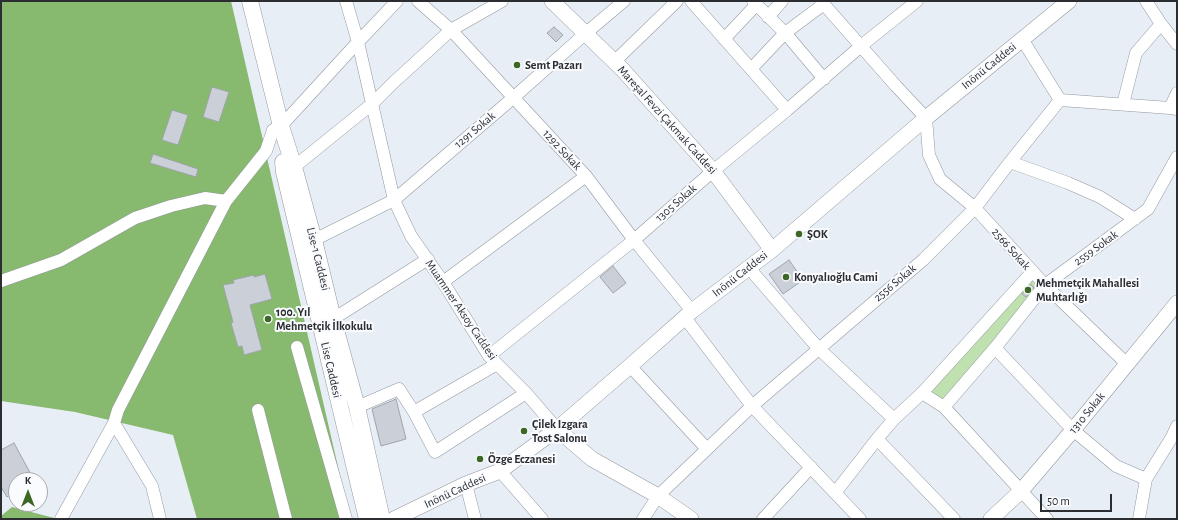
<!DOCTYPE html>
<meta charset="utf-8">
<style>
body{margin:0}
#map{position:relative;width:1178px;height:520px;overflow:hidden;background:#e8eef6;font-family:"Alegreya Sans",sans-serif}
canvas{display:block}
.frame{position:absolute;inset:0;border:2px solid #2b2d30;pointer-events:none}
.north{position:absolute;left:8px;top:472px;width:40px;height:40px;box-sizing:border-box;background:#f9fbfe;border:1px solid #a7a9ac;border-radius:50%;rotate:0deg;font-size:11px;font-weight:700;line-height:16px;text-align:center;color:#2b2d30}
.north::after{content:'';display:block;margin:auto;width:14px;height:18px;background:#3d6724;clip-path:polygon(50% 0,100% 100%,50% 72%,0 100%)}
.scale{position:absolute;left:1040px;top:494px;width:72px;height:18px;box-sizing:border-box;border:2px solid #2b2d30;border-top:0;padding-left:5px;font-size:12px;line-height:14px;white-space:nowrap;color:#2b2d30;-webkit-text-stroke:3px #f9fbfe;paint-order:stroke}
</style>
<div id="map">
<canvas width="1178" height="520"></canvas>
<div class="frame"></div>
<div class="north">K</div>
<div class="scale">50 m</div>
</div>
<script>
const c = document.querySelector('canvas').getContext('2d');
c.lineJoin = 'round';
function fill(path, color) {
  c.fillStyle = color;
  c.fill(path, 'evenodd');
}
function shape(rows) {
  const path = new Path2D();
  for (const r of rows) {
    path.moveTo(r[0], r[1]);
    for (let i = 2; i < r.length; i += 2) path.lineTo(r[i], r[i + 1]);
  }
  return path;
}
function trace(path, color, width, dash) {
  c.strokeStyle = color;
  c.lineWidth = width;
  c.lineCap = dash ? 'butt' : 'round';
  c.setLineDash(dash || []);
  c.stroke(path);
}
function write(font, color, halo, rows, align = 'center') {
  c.font = font + ' "Alegreya Sans",sans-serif';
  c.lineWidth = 4;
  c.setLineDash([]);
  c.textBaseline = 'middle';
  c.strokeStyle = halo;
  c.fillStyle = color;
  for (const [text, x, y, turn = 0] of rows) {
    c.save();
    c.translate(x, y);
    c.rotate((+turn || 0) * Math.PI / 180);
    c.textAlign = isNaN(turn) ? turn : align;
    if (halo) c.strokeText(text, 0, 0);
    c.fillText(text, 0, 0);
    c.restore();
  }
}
fill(shape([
 [1032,272,1045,285,944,407,922,393]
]), '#bfe1af');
fill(shape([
 [1,1,231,1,350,519,197,519,173,435,75,412,1,401],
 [12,507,58,519,1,519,1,516]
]), '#87b96e');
const building = shape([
 [554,27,563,35,556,42,547,33,554,27],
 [212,87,229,92,219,122,203,117,212,87],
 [172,110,188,115,178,145,162,140,172,110],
 [153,154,198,169,196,177,150,163,153,154],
 [789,260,803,280,783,294,769,274,789,260],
 [613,266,626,283,613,293,600,277,613,266],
 [265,274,272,299,250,305,262,350,244,355,242,346,238,347,231,323,233,322,223,285,234,283,233,280,254,275,254,277,265,274],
 [1031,285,1034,287,1026,297,1022,294,1031,285],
 [396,399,406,439,381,446,372,409,396,399],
 [14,443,34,480,16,480,16,492,7,497,1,487,1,450,14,443]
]);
fill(building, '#cbd0d8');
trace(building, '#9fa4ab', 1);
const minor = shape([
 [346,1,358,42,394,200,411,236,443,282,489,356,526,393,557,429],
 [418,1,451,30,586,176,634,240,692,311],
 [691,1,787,110],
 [753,1,787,35,824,79],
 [821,1,896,86,926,118,929,155,940,179,975,208,1045,285,1127,364],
 [1146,1,1161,24,1177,44],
 [768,17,782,1],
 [724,39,756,5],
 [615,61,677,1],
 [751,69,785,33,824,4],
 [1060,100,1170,108,1177,109],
 [1123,104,1136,53,1161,24],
 [1170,108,1177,93],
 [1010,162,1068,183,1100,197,1135,219],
 [294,167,372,104,394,82,451,30,502,1],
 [314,240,394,200,513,98,586,33,624,1],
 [749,268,818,348,894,419],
 [1,281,61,260,135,218,171,206,205,198,226,201],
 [443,282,586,176],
 [685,318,752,406,860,519],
 [333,319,428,259],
 [297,347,346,519],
 [995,348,1073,430,1116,466,1146,479],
 [489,356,634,240,713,171,787,110,861,46,917,1],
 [630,366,707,449],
 [922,393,944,407,1047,519],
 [357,407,399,389,414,412,435,452,526,393],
 [944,407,995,348,1045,285,1148,209,1177,157],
 [258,410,286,519],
 [414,412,497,364],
 [877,439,954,519],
 [500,471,542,519],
 [466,484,475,519],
 [835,493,877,439,894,419,922,393,1032,272],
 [61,519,114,423],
 [160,519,152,486,114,423,118,410,226,201,266,151,273,130,281,126,358,42,397,1],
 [643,519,658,496,752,406,923,260,975,208,1010,162,1060,100,1022,39],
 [763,519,811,467],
 [1139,519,1146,479,1172,437,1177,426]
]);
const tertiary = shape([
 [552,1,622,69,713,171,772,250],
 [557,429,592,459,658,496,691,519],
 [394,519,466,484,500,471,557,429,630,366,692,311,772,250,926,118,1069,1],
 [991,519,1021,491,1073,430,1177,303]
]);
const secondary = shape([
 [250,1,281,126,294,167,314,240,333,319,357,407,382,519],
 [283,162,284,172,367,519]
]);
trace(minor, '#93989f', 13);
trace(tertiary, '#93989f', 16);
trace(secondary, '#93989f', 17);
trace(minor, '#fff', 12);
trace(tertiary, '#fff', 15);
trace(secondary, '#fff', 16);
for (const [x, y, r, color] of [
 [517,65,4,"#3d6724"],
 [799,234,4,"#3d6724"],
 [786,277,4,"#3d6724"],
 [1028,290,4,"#3d6724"],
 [268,319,4,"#3d6724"],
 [524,431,4,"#3d6724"],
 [480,459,4,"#3d6724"]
]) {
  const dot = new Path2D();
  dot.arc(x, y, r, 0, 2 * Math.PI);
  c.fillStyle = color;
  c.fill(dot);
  trace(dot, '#f9fbfe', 1.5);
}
write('bold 12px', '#2b2d30', '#f9fbfe', [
 ["Semt Pazarı",525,65],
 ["ŞOK",807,234],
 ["Konyalıoğlu Cami",794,277],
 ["Mehmetçik Mahallesi",1036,283],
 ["Muhtarlığı",1036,297],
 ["100. Yıl",276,312],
 ["Mehmetçik İlkokulu",276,326],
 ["Çilek Izgara",532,424],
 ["Tost Salonu",532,438],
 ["Özge Eczanesi",488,459]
], 'left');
write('12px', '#2b2d30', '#f9fbfe', [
 ["Inönü Caddesi",989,66,-39],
 ["Mareşal Fevzi Çakmak Caddesi",667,120,48],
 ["1291 Sokak",475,130,-40],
 ["1292 Sokak",562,150,47],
 ["1305 Sokak",676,203,-41],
 ["2559 Sokak",1096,248,-36],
 ["2566 Sokak",1011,249,48],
 ["Lise-1 Caddesi",318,259,76],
 ["Inönü Caddesi",740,274,-38],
 ["2556 Sokak",895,283,-40],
 ["Muammer Aksoy Caddesi",461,310,56],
 ["Lise Caddesi",331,370,77],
 ["1310 Sokak",1087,413,-51],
 ["Inönü Caddesi",455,491,-25]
]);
</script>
